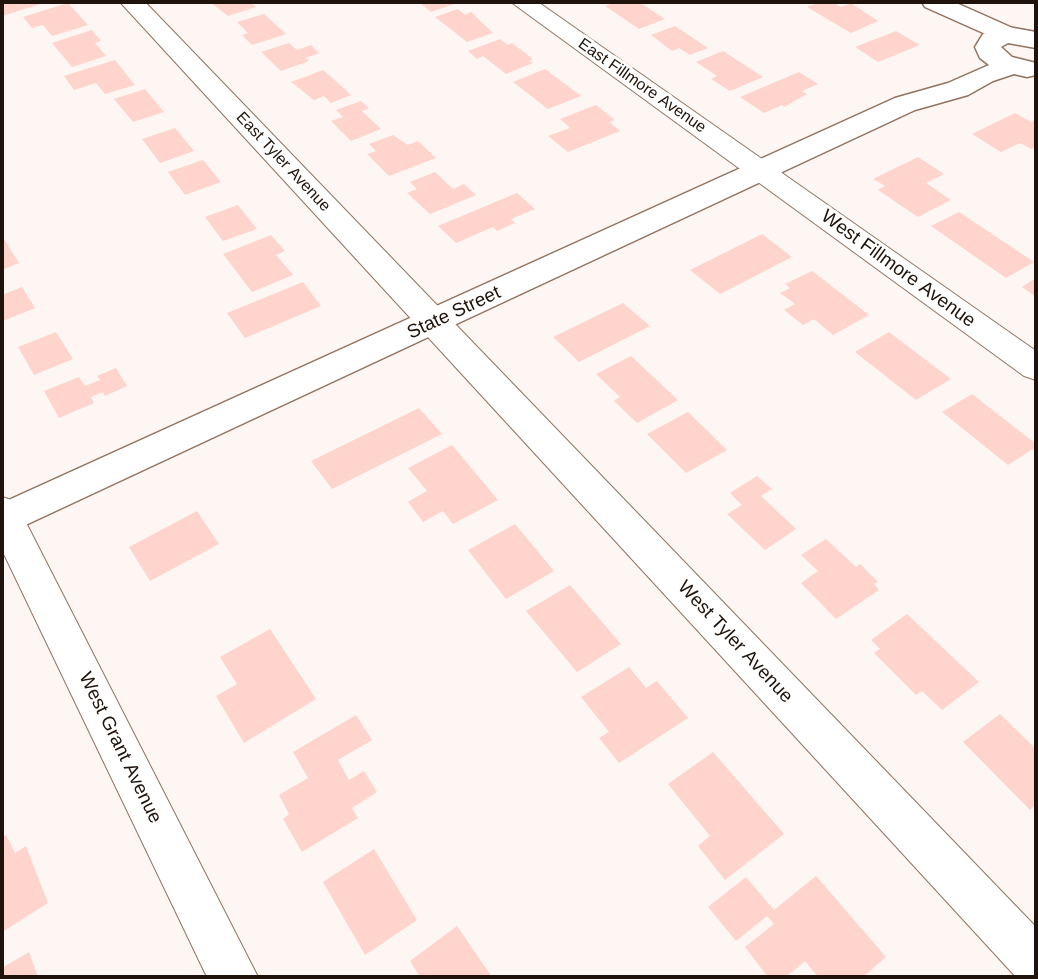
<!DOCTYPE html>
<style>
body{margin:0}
#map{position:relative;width:1038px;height:979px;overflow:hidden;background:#fdf6f2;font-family:Arial,sans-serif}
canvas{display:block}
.frame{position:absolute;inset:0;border:4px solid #1f130c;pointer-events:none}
</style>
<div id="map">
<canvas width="1038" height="979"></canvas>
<div class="frame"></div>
</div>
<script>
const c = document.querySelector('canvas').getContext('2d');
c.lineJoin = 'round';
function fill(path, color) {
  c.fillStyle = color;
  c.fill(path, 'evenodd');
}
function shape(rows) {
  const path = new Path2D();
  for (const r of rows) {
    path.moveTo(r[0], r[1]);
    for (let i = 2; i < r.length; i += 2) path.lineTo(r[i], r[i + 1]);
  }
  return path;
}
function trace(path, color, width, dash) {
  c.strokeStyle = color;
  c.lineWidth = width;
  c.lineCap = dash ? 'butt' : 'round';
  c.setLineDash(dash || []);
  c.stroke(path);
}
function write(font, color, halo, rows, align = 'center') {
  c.font = font + ' Arial,sans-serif';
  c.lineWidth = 6;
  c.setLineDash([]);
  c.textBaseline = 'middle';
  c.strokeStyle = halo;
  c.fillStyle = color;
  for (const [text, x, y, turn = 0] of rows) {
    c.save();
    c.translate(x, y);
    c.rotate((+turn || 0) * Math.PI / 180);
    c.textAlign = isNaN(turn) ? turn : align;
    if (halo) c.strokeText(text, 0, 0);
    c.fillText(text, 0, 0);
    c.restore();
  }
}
fill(shape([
 [2,2,47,2,2,16],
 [210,2,250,2,256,7,228,16],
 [419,2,460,2,431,12],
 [616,2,639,2,665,19,639,29,605,6],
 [820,2,832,2,841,7,851,3,878,21,851,33,807,7],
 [68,3,88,25,52,36,43,25,32,28,23,17],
 [458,9,465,15,471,12,493,33,467,42,435,17],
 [264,14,286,34,252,45,242,35,248,33,237,22],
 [675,26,708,48,690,55,679,48,672,51,651,35],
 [92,30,101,41,95,43,106,56,72,67,52,43],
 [896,31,920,45,878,62,855,47],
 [500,39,508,45,512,43,533,59,529,61,533,63,506,74,483,56,477,59,468,51],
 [289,43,297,50,311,45,319,53,305,58,309,61,281,71,261,52],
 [723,51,763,77,730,91,711,79,717,76,696,62],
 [115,60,135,85,105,94,96,83,74,90,64,76],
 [545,69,581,96,548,109,513,82],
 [323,70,345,89,351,95,331,103,324,96,314,100,291,82],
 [799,72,818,84,802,91,807,94,784,107,782,105,764,113,740,97],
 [145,89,164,112,133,122,114,99],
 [361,101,369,108,362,111,381,129,351,141,331,121,343,117,336,110],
 [596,105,615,120,609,122,620,131,568,152,548,136,570,128,560,119],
 [1015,113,1031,122,1036,119,1036,147,1031,149,1020,143,1001,152,972,134],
 [175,128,194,151,160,163,142,139],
 [393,135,408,145,418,141,436,158,389,176,367,154,376,151,369,144],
 [918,157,944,174,926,183,951,200,918,217,878,190,885,186,873,179],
 [203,160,221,182,185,195,168,172],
 [435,172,453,189,464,184,476,195,430,214,407,193,417,189,410,182],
 [517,193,535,209,511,219,515,223,497,231,493,227,456,243,438,226],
 [238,205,257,229,223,241,205,217],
 [959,212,1034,262,1006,278,931,226],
 [762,234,792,257,720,294,690,270],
 [271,235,285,251,276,255,293,275,252,292,223,254],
 [4,239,19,263,2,270,2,240],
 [812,271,816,274,869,315,833,335,814,319,803,325,784,310,795,304,780,293,790,288,785,284],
 [1036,278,1036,297,1022,287],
 [303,282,321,306,245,338,227,313],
 [22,287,35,308,3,321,2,295],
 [623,303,650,326,579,362,553,337],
 [56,332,73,359,34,375,18,347],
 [889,332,951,379,916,400,855,352],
 [631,356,678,400,637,423,614,401,620,397,596,374],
 [116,368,127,386,105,396,103,392,91,397,94,403,59,418,44,391,79,377,85,386,100,380,97,376],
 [972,394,1036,444,1036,447,1008,465,942,412],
 [419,408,442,434,332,489,311,461],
 [688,412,727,450,686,473,647,434],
 [452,445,498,500,453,524,443,511,423,522,408,502,427,491,408,468],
 [757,476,772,489,761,496,796,529,765,550,727,514,742,505,730,493],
 [197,511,219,544,150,581,129,547],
 [515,524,554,571,506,599,468,550],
 [826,539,856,567,860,564,878,582,874,584,879,590,836,619,801,583,818,571,801,555],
 [570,585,621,644,577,672,526,611],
 [907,614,979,682,942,710,922,691,916,695,874,653,880,649,871,640],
 [270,629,316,699,244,743,216,696,237,684,220,657],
 [629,667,646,688,657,681,688,718,619,763,599,738,609,732,581,697],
 [1000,714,1036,749,1036,804,1030,810,963,742],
 [356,715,372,740,338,760,349,780,364,771,377,792,352,808,358,818,302,852,283,819,289,814,279,795,308,778,293,752],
 [713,752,784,834,725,880,698,846,710,836,668,784],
 [6,835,15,853,26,846,48,903,2,932,2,837],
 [374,849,417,920,365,955,323,882],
 [816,876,886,957,863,977,818,977,805,961,786,977,768,977,745,947,774,924,767,916,736,941,708,907,746,877,774,910],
 [457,926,492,977,420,977,410,961],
 [29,952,38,977,2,977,2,968]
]), '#fed4cc');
const minor = shape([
 [120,2,145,2,1036,927,1036,977,1016,977,120,2],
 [511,2,538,2,1036,351,1036,380,1024,376,511,2],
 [2,497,15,501,258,977,207,977,2,550,2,497]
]);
const tertiary = shape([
 [922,2,954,2,1017,30,1021,35,1017,40,1008,43,999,40,925,7,922,2]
]);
const secondary = shape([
 [1008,27,1036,32,1036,48,1008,43,1001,47,1012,57,1036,63,1036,75,1027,77,1014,74,993,81,968,95,915,110,2,536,2,503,895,98,948,83,989,65,980,58,975,47,983,34,1008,27]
]);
trace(minor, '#92735f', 2);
trace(tertiary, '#92735f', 3);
trace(secondary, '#92735f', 3);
fill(minor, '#fff');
fill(tertiary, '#fff');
fill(secondary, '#fff');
write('16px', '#1f130c', '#fff', [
 ["East Fillmore Avenue",642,86,35],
 ["East Tyler Avenue",283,162,47]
]);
write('19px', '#1f130c', '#fff', [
 ["West Fillmore Avenue",898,269,36],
 ["State Street",454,313,-25],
 ["West Tyler Avenue",735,642,47],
 ["West Grant Avenue",120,748,64]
]);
</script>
